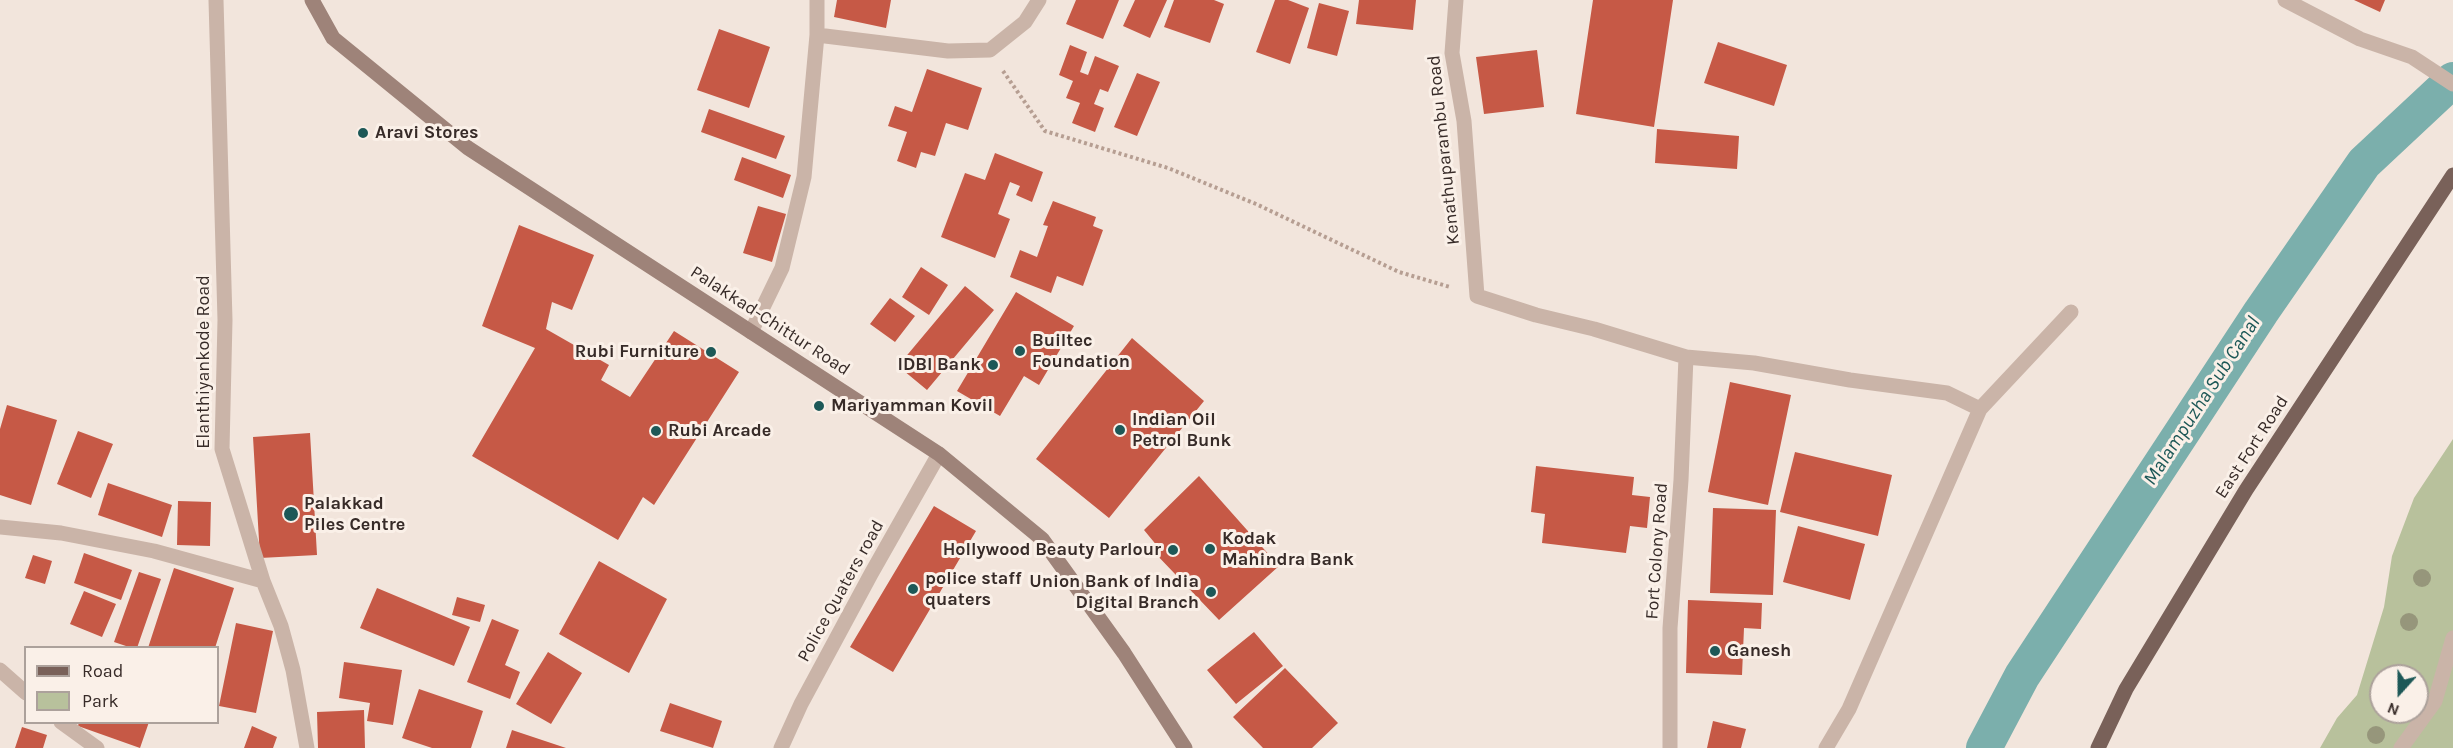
<!DOCTYPE html>
<style>
body{margin:0}
#map{position:relative;width:2453px;height:748px;overflow:hidden;background:#f2e5dc;font-family:Karla,sans-serif}
canvas{display:block}
.legend{position:absolute;left:24px;top:646px;width:195px;height:78px;box-sizing:border-box;background:#faf0e8;border:2px solid #aca19b;margin:0;padding:8px 10px;list-style:none;font-size:18px;color:#372b28}
.legend li{display:flex;align-items:center;gap:12px;height:30px}
.legend b{width:30px;border:2px solid #aca19b}
.north{position:absolute;left:2369px;top:664px;width:60px;height:60px;box-sizing:border-box;background:#faf0e8;border:2px solid #aca19b;border-radius:50%;rotate:201deg;font-size:16px;font-weight:700;line-height:24px;text-align:center;color:#372b28}
.north::after{content:'';display:block;margin:auto;width:21px;height:27px;background:#1d5857;clip-path:polygon(50% 0,100% 100%,50% 72%,0 100%)}
</style>
<div id="map">
<canvas width="2453" height="748"></canvas>
<ul class="legend">
<li><b style="height:8px;background:#796159"></b>Road</li>
<li><b style="height:16px;background:#b8c19c"></b>Park</li>
</ul>
<div class="north">N</div>
</div>
<script>
const c = document.querySelector('canvas').getContext('2d');
c.lineJoin = 'round';
function fill(path, color) {
  c.fillStyle = color;
  c.fill(path, 'evenodd');
}
function shape(rows) {
  const path = new Path2D();
  for (const r of rows) {
    path.moveTo(r[0], r[1]);
    for (let i = 2; i < r.length; i += 2) path.lineTo(r[i], r[i + 1]);
  }
  return path;
}
function trace(path, color, width, dash) {
  c.strokeStyle = color;
  c.lineWidth = width;
  c.lineCap = dash ? 'butt' : 'round';
  c.setLineDash(dash || []);
  c.stroke(path);
}
function write(font, color, halo, rows, align = 'center') {
  c.font = font + ' Karla,sans-serif';
  c.lineWidth = 6;
  c.setLineDash([]);
  c.textBaseline = 'middle';
  c.strokeStyle = halo;
  c.fillStyle = color;
  for (const [text, x, y, turn = 0] of rows) {
    c.save();
    c.translate(x, y);
    c.rotate((+turn || 0) * Math.PI / 180);
    c.textAlign = isNaN(turn) ? turn : align;
    if (halo) c.strokeText(text, 0, 0);
    c.fillText(text, 0, 0);
    c.restore();
  }
}
fill(shape([
 [2453,439,2453,748,2320,748,2337,718,2357,695,2384,607,2392,556,2414,498],
 [2381,676,2417,676,2417,712,2381,712]
]), '#b8c19c');
trace(shape([
 [1984,748,2022,676,2261,312,2364,163,2453,80]
]), '#7bafac', 36);
fill(shape([
 [837,0,891,0,886,28,834,17],
 [1076,0,1119,0,1103,39,1066,24],
 [1135,0,1167,0,1150,38,1123,26],
 [1174,0,1214,0,1224,4,1210,43,1164,27],
 [1275,0,1288,0,1309,8,1290,64,1256,52],
 [1359,0,1416,0,1413,30,1356,24],
 [1593,0,1673,0,1654,127,1576,114],
 [2354,0,2385,0,2380,12],
 [1319,3,1349,11,1337,56,1307,48],
 [719,29,770,47,749,108,697,90],
 [1718,42,1787,65,1774,106,1704,83],
 [1070,45,1087,52,1080,72,1088,75,1095,56,1119,66,1108,92,1100,89,1094,104,1104,108,1095,132,1072,123,1080,103,1066,98,1073,81,1059,75],
 [1537,50,1544,107,1484,114,1476,57],
 [927,69,982,88,968,130,946,123,935,156,921,152,916,168,897,161,907,132,888,126,895,106,912,112],
 [1137,73,1160,82,1137,136,1114,127],
 [709,109,785,136,776,159,701,132],
 [1657,129,1739,136,1737,169,1655,163],
 [995,153,1043,172,1032,202,1016,195,1020,186,1010,182,998,214,1010,219,995,258,941,237,965,173,985,180],
 [742,157,791,175,783,198,734,180],
 [1053,201,1096,217,1093,226,1103,230,1083,286,1057,276,1051,293,1010,277,1020,250,1037,257,1048,226,1043,225],
 [758,206,786,214,772,262,743,253],
 [519,225,594,255,572,310,552,302,546,329,609,365,601,380,630,397,674,331,739,372,654,505,643,497,618,540,472,456,535,348,482,326],
 [921,267,948,285,929,315,902,297],
 [965,286,994,310,927,390,898,366],
 [1016,292,1074,326,1039,385,1024,376,1000,416,957,391],
 [890,298,915,316,895,342,870,324],
 [1132,338,1204,401,1109,518,1036,459],
 [1730,382,1791,395,1768,505,1708,492],
 [7,405,57,420,31,505,0,495,0,429],
 [78,431,113,444,91,498,57,484],
 [310,433,317,555,260,558,253,437],
 [1795,452,1892,475,1878,536,1780,512],
 [1536,466,1634,477,1632,495,1650,497,1647,528,1630,526,1626,553,1542,543,1545,514,1531,512],
 [1199,476,1279,566,1219,620,1153,551,1158,547,1144,530],
 [108,483,172,505,162,537,98,515],
 [178,501,211,502,210,546,177,545],
 [934,506,976,531,893,672,850,647],
 [1713,508,1776,510,1773,595,1710,593],
 [1798,526,1865,544,1850,600,1783,582],
 [84,553,132,570,121,600,74,583],
 [33,555,52,561,45,584,25,578],
 [599,561,667,599,629,673,559,634],
 [174,568,234,588,215,648,148,648],
 [139,572,161,579,137,648,132,648,114,642],
 [377,588,470,627,454,666,360,628],
 [84,591,116,604,102,637,70,624],
 [457,597,485,605,480,622,452,615],
 [1688,600,1762,603,1761,629,1744,628,1742,675,1686,673],
 [492,619,519,630,505,665,520,672,510,699,467,682],
 [236,623,273,631,256,713,219,706],
 [1254,632,1283,666,1236,704,1207,670],
 [548,652,582,673,551,724,516,704],
 [344,662,402,670,393,725,367,721,370,703,339,698],
 [1285,668,1338,723,1312,748,1263,748,1233,717],
 [419,689,483,711,471,748,432,748,402,738],
 [670,703,722,721,713,748,660,731],
 [364,710,365,748,318,748,317,712],
 [1713,721,1746,729,1741,748,1707,748],
 [79,722,149,722,140,748,78,726],
 [252,726,277,737,273,748,244,748],
 [22,727,47,735,43,748,15,748],
 [512,730,566,748,506,748]
]), '#c65946');
trace(shape([
 [1003,71,1045,131,1168,168,1256,204,1399,272,1450,287]
]), '#b69e92', 4, [3, 3]);
trace(shape([
 [216,0,225,320,222,449,263,581,281,626,293,670,307,748],
 [1456,0,1452,53,1464,121,1477,296,1536,315,1594,329,1686,357,1754,363,1850,380,1947,393,1980,409,2071,312],
 [2285,0,2360,39,2412,57,2453,84],
 [817,35,948,51,990,50,1025,22,1039,0],
 [751,332,782,268,804,177,817,35,817,0],
 [0,527,61,533,154,551,263,581],
 [0,670,26,693],
 [61,722,97,748],
 [781,748,801,704,871,574,939,454],
 [1670,748,1670,628,1681,480,1686,357],
 [1826,748,1849,709,1980,409],
 [2401,748,2435,701,2453,638]
]), '#cab4a8', 15);
trace(shape([
 [312,0,333,38,468,148,939,454,1042,539,1124,653,1185,748]
]), '#9e8379', 15);
trace(shape([
 [2098,748,2126,689,2246,490,2453,175]
]), '#796159', 15);
c.fillStyle = '#96967b';
for (const [x, y] of [
 [2422,578],
 [2409,622],
 [2376,735]
]) {
  c.beginPath();
  c.arc(x, y, 9, 0, 2 * Math.PI);
  c.fill();
}
for (const [x, y, r, color] of [
 [363,133,6,"#1d5857"],
 [1020,351,6,"#1d5857"],
 [711,352,6,"#1d5857"],
 [993,365,6,"#1d5857"],
 [819,406,6,"#1d5857"],
 [1120,430,6,"#1d5857"],
 [656,431,6,"#1d5857"],
 [291,514,8,"#1d5857"],
 [1210,549,6,"#1d5857"],
 [1173,550,6,"#1d5857"],
 [913,589,6,"#1d5857"],
 [1211,592,6,"#1d5857"],
 [1715,651,6,"#1d5857"]
]) {
  const dot = new Path2D();
  dot.arc(x, y, r, 0, 2 * Math.PI);
  c.fillStyle = color;
  c.fill(dot);
  trace(dot, '#faf0e8', 2);
}
write('bold 18px', '#372b28', '#faf0e8', [
 ["Aravi Stores",375,133],
 ["Builtec",1032,341],
 ["Foundation",1032,362],
 ["Rubi Furniture",699,352,"right"],
 ["IDBI Bank",981,365,"right"],
 ["Mariyamman Kovil",831,406],
 ["Indian Oil",1132,420],
 ["Petrol Bunk",1132,441],
 ["Rubi Arcade",668,431],
 ["Palakkad",304,504],
 ["Piles Centre",304,525],
 ["Kodak",1222,539],
 ["Mahindra Bank",1222,560],
 ["Hollywood Beauty Parlour",1161,550,"right"],
 ["police staff",925,579],
 ["quaters",925,600],
 ["Union Bank of India",1199,582,"right"],
 ["Digital Branch",1199,603,"right"],
 ["Ganesh",1727,651]
], 'left');
write('18px', '#372b28', '#faf0e8', [
 ["Kenathuparambu Road",1444,150,-96],
 ["Palakkad-Chittur Road",770,321,33],
 ["Elanthiyankode Road",204,362,-90],
 ["East Fort Road",2252,447,-57],
 ["Fort Colony Road",1657,551,-86],
 ["Police Quaters road",841,591,-61]
]);
write('italic 20px', '#1d5857', '#faf0e8', [
 ["Malampuzha Sub Canal",2202,401,-57]
]);
</script>
